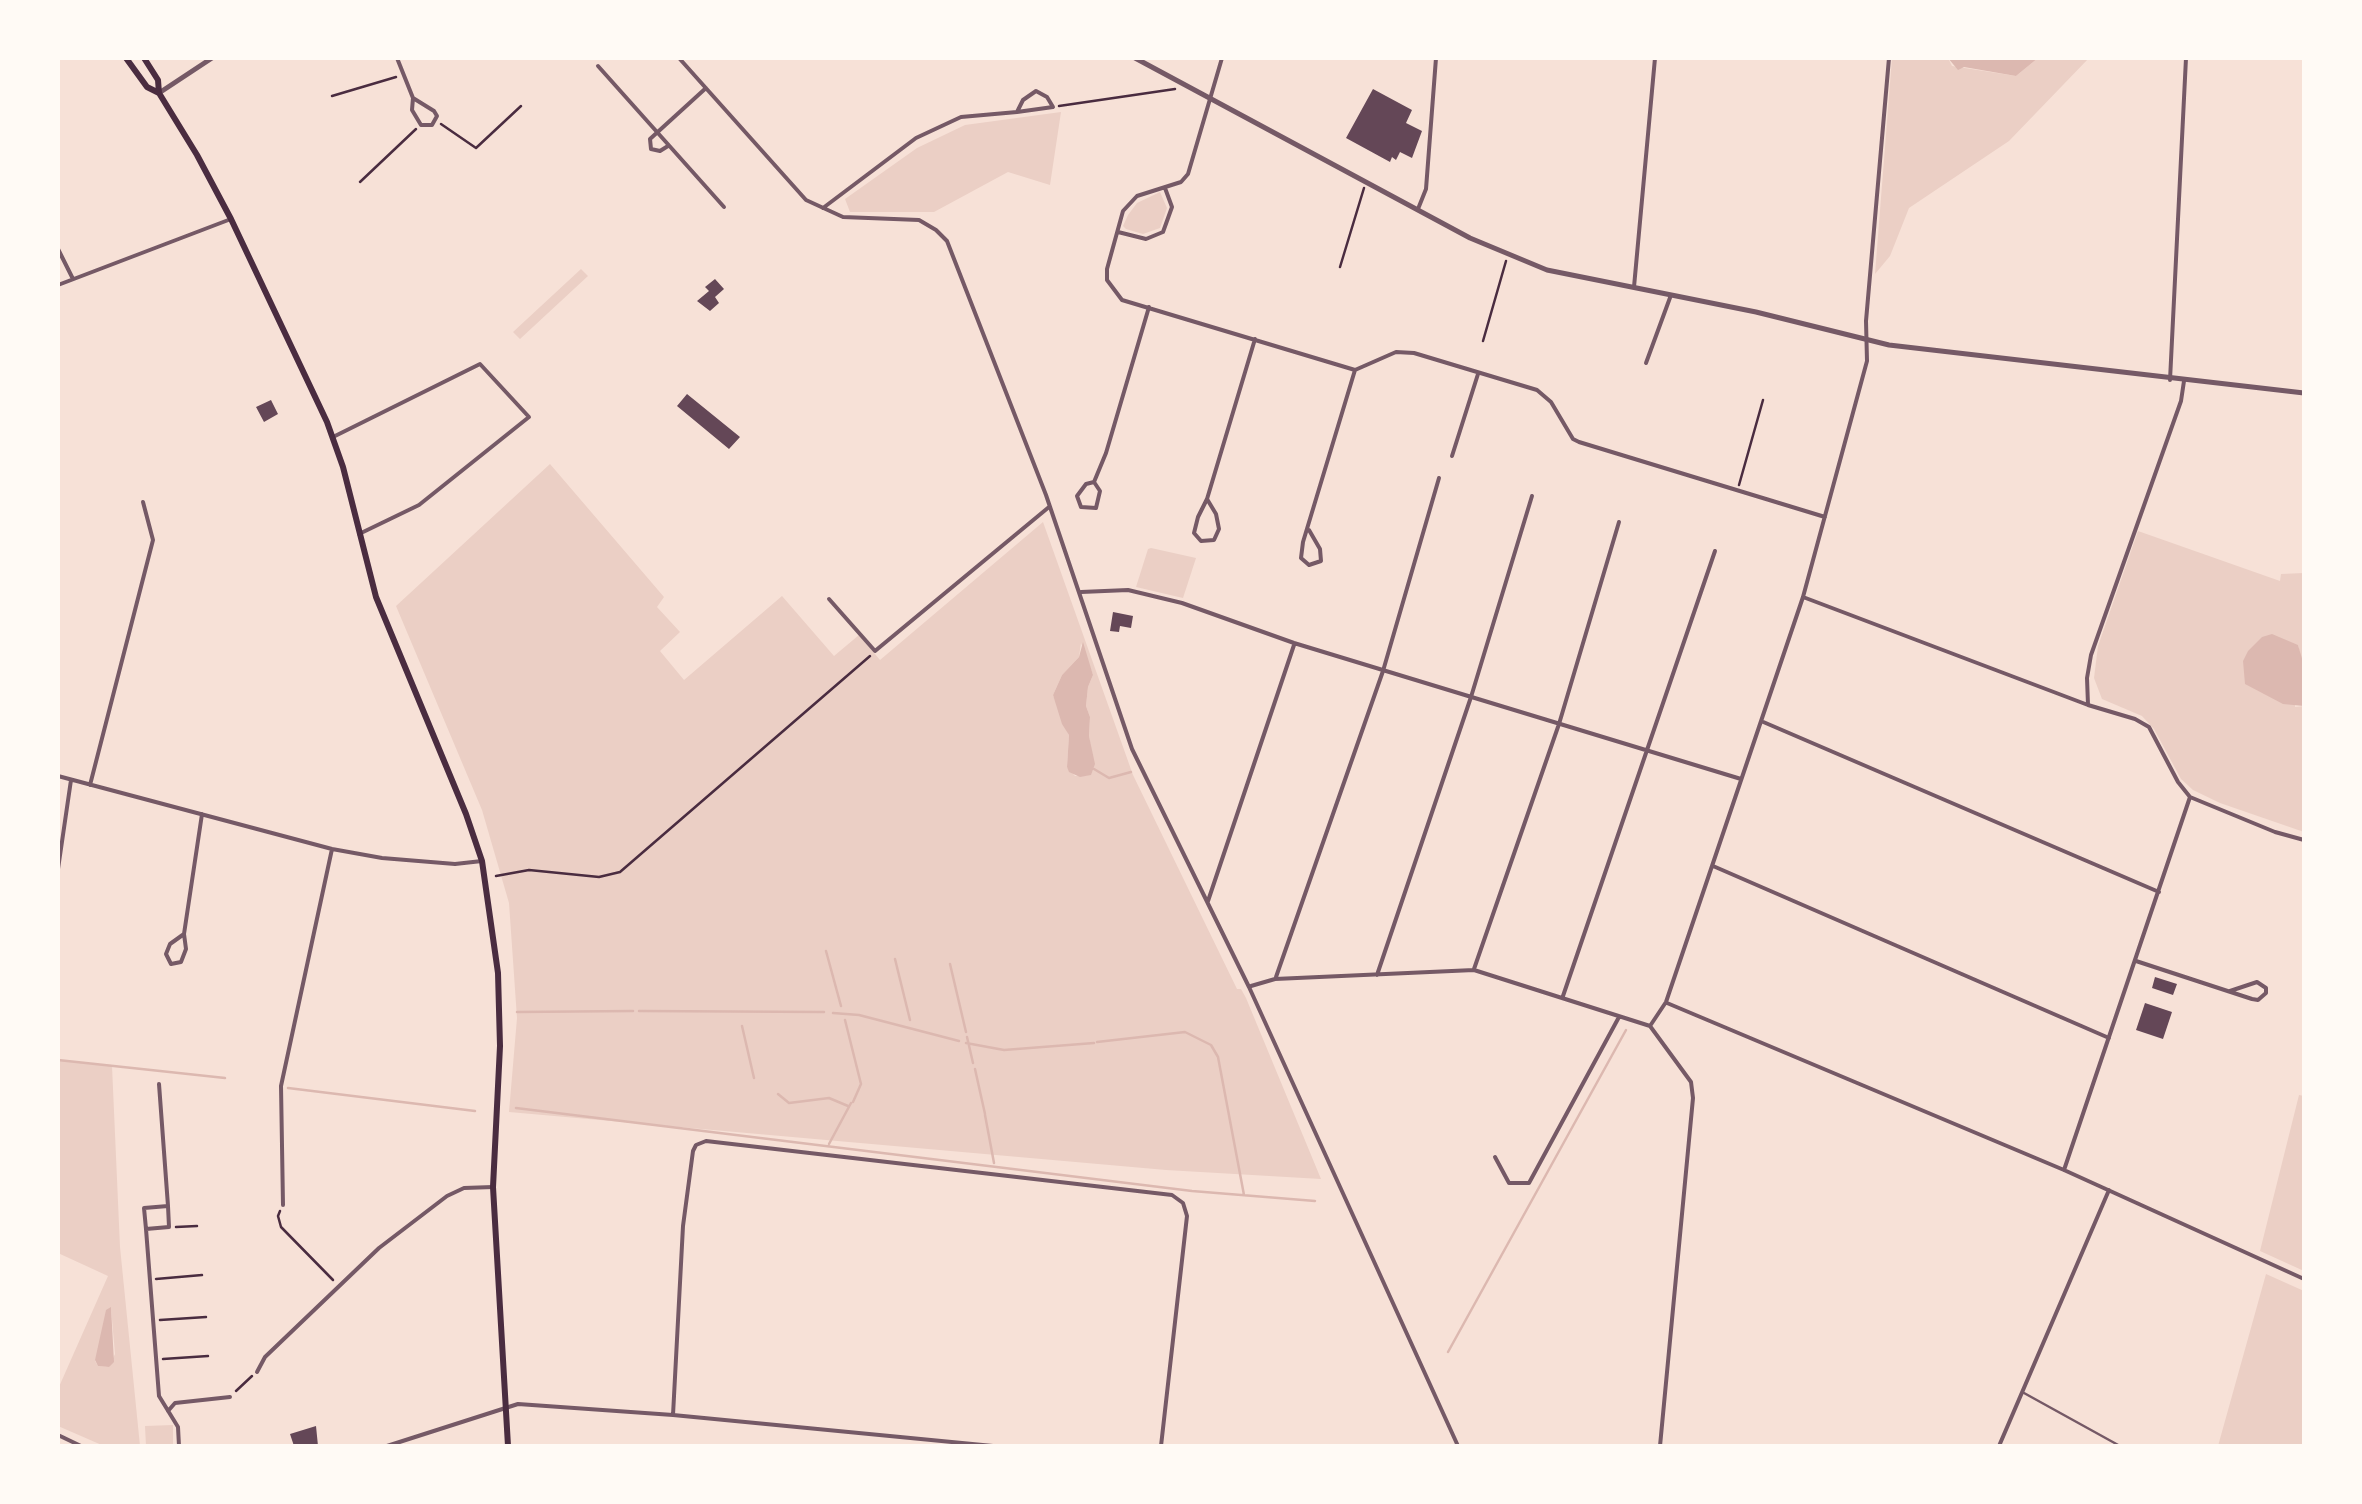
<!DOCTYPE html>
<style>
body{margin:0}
#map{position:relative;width:2362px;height:1504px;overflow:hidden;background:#f7e1d7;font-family:Bitter,serif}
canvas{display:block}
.frame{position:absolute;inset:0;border:60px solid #fffaf5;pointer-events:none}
</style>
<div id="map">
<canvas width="2362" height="1504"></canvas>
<div class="frame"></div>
</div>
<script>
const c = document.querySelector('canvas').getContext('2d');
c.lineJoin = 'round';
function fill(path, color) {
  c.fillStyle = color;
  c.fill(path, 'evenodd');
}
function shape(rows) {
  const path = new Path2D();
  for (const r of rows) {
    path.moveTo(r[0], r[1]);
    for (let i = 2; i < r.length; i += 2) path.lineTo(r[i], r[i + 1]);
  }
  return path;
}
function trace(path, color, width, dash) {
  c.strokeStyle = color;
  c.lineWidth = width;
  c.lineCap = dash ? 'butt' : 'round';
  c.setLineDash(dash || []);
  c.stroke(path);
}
fill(shape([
 [1892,58,1948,58,1952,66,2016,76,2038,58,2089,58,2009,141,1909,208,1890,256,1875,274],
 [1061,112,1050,185,1008,172,934,212,850,212,845,199,917,148,965,125],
 [1160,192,1167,208,1160,228,1143,234,1126,229,1123,226,1128,215,1137,203],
 [581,269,588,276,520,339,513,332],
 [550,464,664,597,657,607,680,632,660,651,684,680,782,596,834,656,859,635,880,660,1043,522,1133,775,1237,989,1241,989,1246,998,1321,1179,1166,1170,509,1112,517,1018,509,903,482,810,396,606],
 [1081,643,1093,675,1088,687,1086,706,1090,717,1089,736,1093,761,1086,776,1075,776,1067,767,1069,735,1053,695,1062,675,1079,657],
 [2138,531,2280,581,2281,574,2304,573,2304,672,2298,645,2295,707,2304,706,2304,832,2220,803,2193,790,2181,779,2154,729,2142,716,2102,699,2094,678,2098,646],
 [1151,548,1196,558,1183,598,1136,587,1148,549],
 [58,1060,112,1066,120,1247,140,1446,104,1446,58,1426,58,1389,108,1276,58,1253],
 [111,1308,115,1354,109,1367,98,1366,95,1361],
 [2299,1095,2304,1096,2304,1271,2260,1251],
 [2266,1274,2304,1291,2304,1446,2218,1446],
 [173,1425,173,1446,146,1446,145,1426]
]), '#ebcfc5');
fill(shape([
 [1948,58,2038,58,2016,76,1964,67,1958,70],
 [2272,634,2298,645,2304,665,2304,706,2283,704,2245,684,2243,661,2248,651,2262,637],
 [1083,642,1093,675,1088,687,1086,706,1090,717,1089,736,1095,764,1091,775,1080,777,1069,772,1067,767,1069,735,1062,724,1053,695,1062,675,1079,657],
 [111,1307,114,1362,109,1367,98,1366,95,1360,106,1310]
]), '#dcb8b0');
trace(shape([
 [1094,769,1109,778,1131,772],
 [826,951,841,1006],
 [895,959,910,1020],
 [950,964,966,1032],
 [639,1011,824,1012],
 [517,1012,633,1011],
 [833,1013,859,1015,959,1041],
 [845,1020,861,1084,853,1102],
 [742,1026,754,1078],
 [967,1037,973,1063],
 [1097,1042,1185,1032,1211,1045,1218,1057,1244,1195],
 [966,1043,1004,1050,1094,1043],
 [58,1060,225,1078],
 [975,1069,985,1114],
 [288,1088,475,1111],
 [778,1094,789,1103,829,1098,848,1106],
 [516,1108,1192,1191,1315,1201],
 [985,1115,994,1163],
 [829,1144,851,1103],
 [1448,1352,1626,1030]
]), '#dcb8b0', 2.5);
fill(shape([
 [1373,89,1412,110,1406,123,1422,131,1412,158,1400,152,1396,160,1392,157,1390,162,1346,138],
 [715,279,724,289,715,297,719,303,710,311,697,301,709,291,705,287],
 [687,394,740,437,729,449,677,406],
 [271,400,278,414,264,422,256,407],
 [1113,612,1133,616,1131,628,1120,626,1119,632,1110,631],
 [2155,977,2177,984,2173,995,2152,988],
 [2145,1003,2172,1012,2163,1039,2136,1030],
 [316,1426,318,1446,294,1446,290,1434]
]), '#644757');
trace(shape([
 [332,96,396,77],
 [1059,106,1175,89],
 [441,124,476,148,521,106],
 [360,182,416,129],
 [1340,267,1364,188],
 [1483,341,1506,261],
 [1739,485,1763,400],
 [496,876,529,870,599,877,620,872,870,656],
 [280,1211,278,1216,281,1227,333,1280],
 [176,1227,197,1226],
 [156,1279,202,1275],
 [160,1320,206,1317],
 [163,1359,208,1356],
 [236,1391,252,1376]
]), '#4a2c40', 2.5);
trace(shape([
 [2024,1393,2120,1446]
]), '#755966', 2.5);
trace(shape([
 [397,58,413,98,412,110,421,125,432,125,437,116,434,111,413,98],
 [679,58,806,200,843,217,919,220,936,230,947,241,1046,495,1132,749,1249,987,1458,1446],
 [1222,58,1188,174,1181,182,1137,196,1123,211,1107,269,1107,280,1122,300,1355,370,1396,352,1414,353,1537,390,1551,402,1573,439,1579,442,1825,517],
 [598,66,724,207],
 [668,146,660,151,651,149,650,139,706,88],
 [823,208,916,138,961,117,1017,112,1023,100,1036,91,1047,97,1053,107,1017,112],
 [1418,209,1426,189,1436,58],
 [1118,232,1146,239,1163,232,1172,207,1165,188],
 [58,249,73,279],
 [58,285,231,219],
 [1634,287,1655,58],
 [1646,363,1671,295],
 [2170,380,2186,58],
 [2184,381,2181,401,2091,655,2087,678,2088,705,2135,719,2149,727,2178,782,2190,797,2275,832,2304,840],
 [333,437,480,364,529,417,419,505,359,534],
 [1452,456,1478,374],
 [1094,482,1086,484,1077,496,1081,507,1096,508,1100,491,1094,482,1106,453,1149,307],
 [1207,499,1216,514,1219,529,1214,540,1201,541,1194,533,1198,517,1207,499,1255,339],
 [1309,530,1320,549,1321,561,1309,565,1301,558,1303,542,1355,370],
 [1081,592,1128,590,1182,603,1294,643,1741,779],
 [1803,597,2088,705],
 [829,599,875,651,1049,507],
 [1761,721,2159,892],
 [58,776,332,849,382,858,455,864,482,861],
 [90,785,153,540,143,502],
 [1713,866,2109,1038],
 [58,869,71,780],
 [1208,901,1294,645],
 [184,934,170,944,166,954,171,964,181,962,186,949,184,934,202,814],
 [2136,961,2252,999,2258,1000,2266,993,2266,988,2257,982,2230,991],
 [1474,969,1559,724,1619,522],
 [1377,975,1471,697,1532,496],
 [1276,977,1383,671,1439,478],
 [1251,986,1275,979,1474,970,1650,1026,1691,1082,1693,1098,1660,1446],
 [1563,996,1715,551],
 [1667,1003,2064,1170,2304,1279],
 [1650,1026,1666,1002,1803,597,1867,361,1866,321,1889,58],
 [159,1084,168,1206],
 [1495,1157,1509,1183,1529,1183,1619,1017],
 [2064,1170,2190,797],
 [283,1205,281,1086,332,849],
 [146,1229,144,1208,168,1206,169,1227,146,1229,159,1396,178,1427,179,1446],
 [257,1372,265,1357,379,1248,447,1196,464,1188,493,1187],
 [168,1411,175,1403,230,1397],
 [673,1415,683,1226,693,1151,696,1145,706,1141,1172,1195,1183,1203,1187,1216,1161,1446],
 [58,1435,81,1446],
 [387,1446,518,1404,673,1415,993,1446],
 [1999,1446,2109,1190]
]), '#755966', 4);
trace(shape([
 [1135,58,1470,238,1547,270,1756,312,1889,345,2304,393],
 [159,93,212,58]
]), '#755966', 5);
trace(shape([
 [126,58,147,87,159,93],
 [144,58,158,80,159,93,197,155,231,219,327,422,343,467,376,597,466,814,482,861,498,973,500,1046,493,1187,508,1446]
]), '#4a2c40', 6);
</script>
